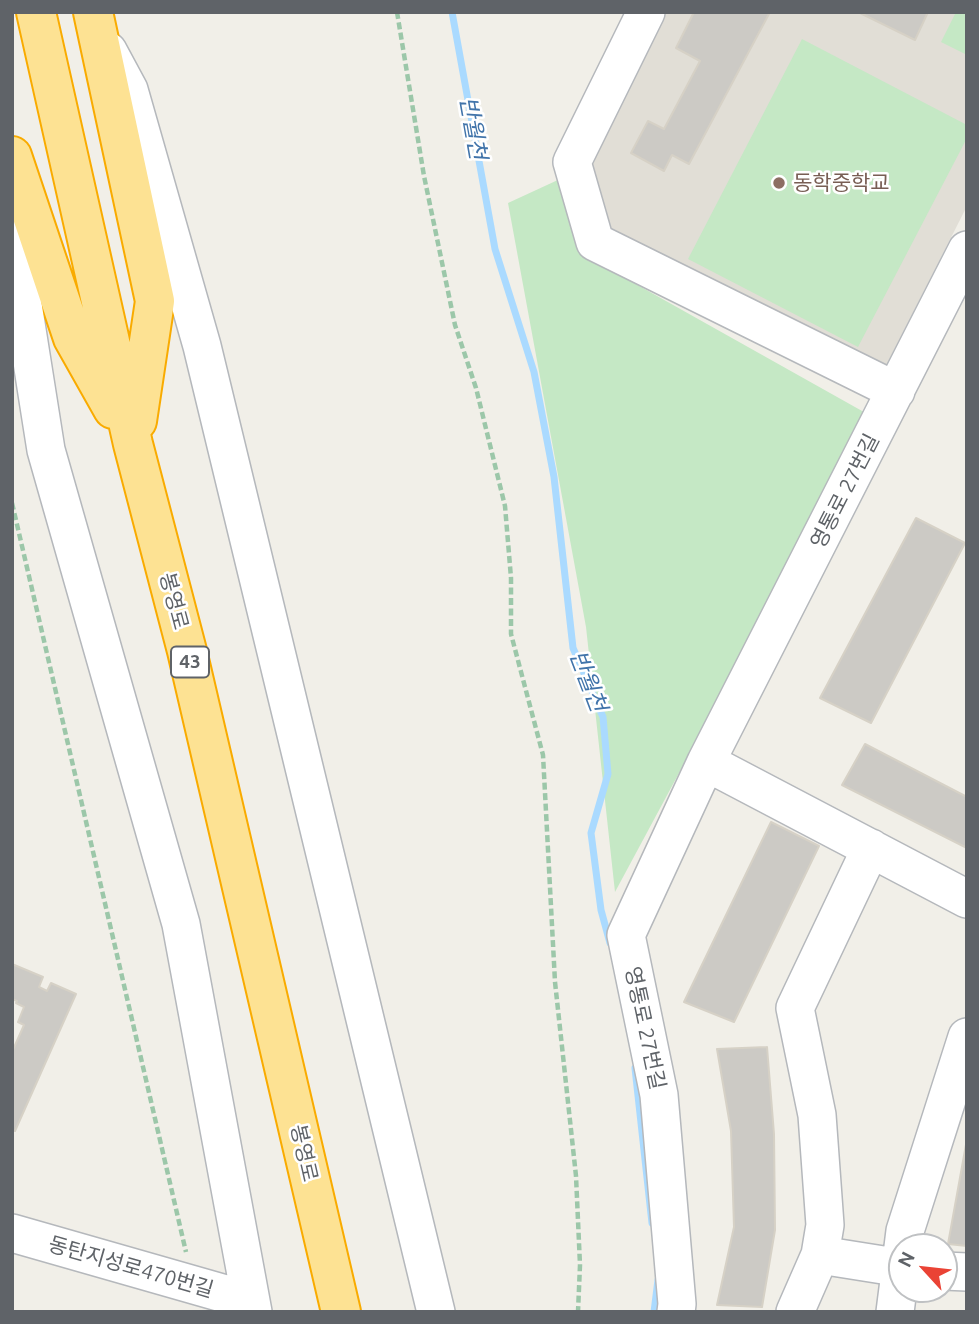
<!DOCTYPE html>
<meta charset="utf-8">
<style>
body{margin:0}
#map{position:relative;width:979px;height:1324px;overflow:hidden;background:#f1efe8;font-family:Ubuntu,sans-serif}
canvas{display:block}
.frame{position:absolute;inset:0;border:14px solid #5f6368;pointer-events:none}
.north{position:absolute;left:888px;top:1233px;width:70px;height:70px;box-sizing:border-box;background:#fff;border:2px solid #bfc1c3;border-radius:50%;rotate:297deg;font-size:19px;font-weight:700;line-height:28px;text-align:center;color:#5f6368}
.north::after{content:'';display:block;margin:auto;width:24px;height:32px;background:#ea4335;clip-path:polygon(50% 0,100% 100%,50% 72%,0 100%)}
</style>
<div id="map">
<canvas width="979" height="1324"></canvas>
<div class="frame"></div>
<div class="north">N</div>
</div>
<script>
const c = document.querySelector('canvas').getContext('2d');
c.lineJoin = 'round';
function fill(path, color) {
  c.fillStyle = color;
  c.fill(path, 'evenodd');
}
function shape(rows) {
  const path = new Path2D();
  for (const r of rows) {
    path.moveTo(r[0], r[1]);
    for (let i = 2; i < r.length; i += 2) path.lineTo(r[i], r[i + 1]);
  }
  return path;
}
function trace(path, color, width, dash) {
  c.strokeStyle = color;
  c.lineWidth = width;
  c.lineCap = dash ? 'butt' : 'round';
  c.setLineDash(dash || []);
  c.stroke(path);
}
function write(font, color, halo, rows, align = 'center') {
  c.font = font + ' Ubuntu,"Noto Sans KR",sans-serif';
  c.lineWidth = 5;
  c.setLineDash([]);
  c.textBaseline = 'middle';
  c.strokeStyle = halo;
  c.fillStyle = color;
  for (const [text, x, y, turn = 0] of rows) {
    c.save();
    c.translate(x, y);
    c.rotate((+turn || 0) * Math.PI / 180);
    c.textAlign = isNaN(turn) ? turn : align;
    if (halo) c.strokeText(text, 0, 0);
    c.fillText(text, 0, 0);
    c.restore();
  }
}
fill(shape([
 [661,12,967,12,967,206,882,374,603,229,585,159]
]), '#e1ded6');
fill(shape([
 [956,12,967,12,967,55,941,42],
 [802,39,967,125,967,138,858,347,688,259],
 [560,179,584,255,871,416,615,892,586,627,508,203]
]), '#c5e8c5');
trace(shape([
 [452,12,495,249,534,372,554,477,573,648,603,717,608,774,591,833,601,910,610,943],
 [635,1068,652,1223],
 [654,1312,658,1280]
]), '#aadaff', 7);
const building = shape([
 [694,12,770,12,689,164,672,155,664,171,631,153,648,121,664,129,700,61,676,48,694,12],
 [858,12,928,12,915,40,858,12],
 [916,518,965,543,871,723,820,698,916,518],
 [865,744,967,797,967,848,842,785,865,744],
 [771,822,819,846,734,1022,684,1002,771,822],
 [12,964,43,977,39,987,47,991,51,983,76,994,15,1131,12,1130,12,1052,24,1025,18,1022,24,1007,16,1003,17,1001,12,999,12,964],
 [767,1047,774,1134,775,1230,762,1307,717,1305,734,1227,731,1131,717,1049,767,1047],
 [967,1139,967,1246,948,1244,967,1139]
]);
fill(building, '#cccac5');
trace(building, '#d6d1c6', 2);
const minor = shape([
 [646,12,572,162,595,242,896,391],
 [108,51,129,90,202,346,436,1312],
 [12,235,46,450,181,924,253,1312],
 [967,250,706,762,967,899],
 [871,848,795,1008,817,1115,825,1225,820,1255,902,1268],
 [12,1233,250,1301],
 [903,1247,905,1231,967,1037],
 [944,1271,967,1272],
 [676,1312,677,1304,659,1095,626,935,706,762],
 [795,1312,820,1255],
 [895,1312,902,1257]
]);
const highway = shape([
 [36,12,133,444,187,651,341,1312],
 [93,12,155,301,137,421],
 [12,156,73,338,113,409]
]);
trace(minor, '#b5b8bc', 40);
trace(highway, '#f9ab00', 42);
trace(shape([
 [397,12,424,176,455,325,476,388,505,506,511,578,511,634,543,755,555,982,576,1176,580,1265,578,1312],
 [12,503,186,1252]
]), '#9cc7a9', 4.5, [7, 3.5]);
trace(minor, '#fff', 37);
trace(highway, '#fde293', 38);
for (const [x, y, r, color] of [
 [779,183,7,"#8d6e63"]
]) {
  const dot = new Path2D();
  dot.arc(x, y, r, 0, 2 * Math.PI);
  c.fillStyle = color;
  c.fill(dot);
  trace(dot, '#fff', 2.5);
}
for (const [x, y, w] of [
 [190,662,38]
]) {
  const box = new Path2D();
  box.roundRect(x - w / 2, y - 15.5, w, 31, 5);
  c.fillStyle = '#fff';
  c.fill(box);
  trace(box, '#5f6368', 2);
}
write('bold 19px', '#5f6368', null, [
 ["43",190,662]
]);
write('21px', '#785e54', '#fff', [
 ["동학중학교",793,183]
], 'left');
write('21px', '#5f6368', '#fff', [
 ["영통로 27번길",845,491,-63],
 ["봉영로",174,601,75],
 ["영통로 27번길",645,1028,78],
 ["봉영로",304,1153,77],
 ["동탄지성로470번길",131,1267,16]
]);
write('italic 23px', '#4174aa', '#fff', [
 ["반월천",473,128,80],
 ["반월천",588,681,69]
]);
</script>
